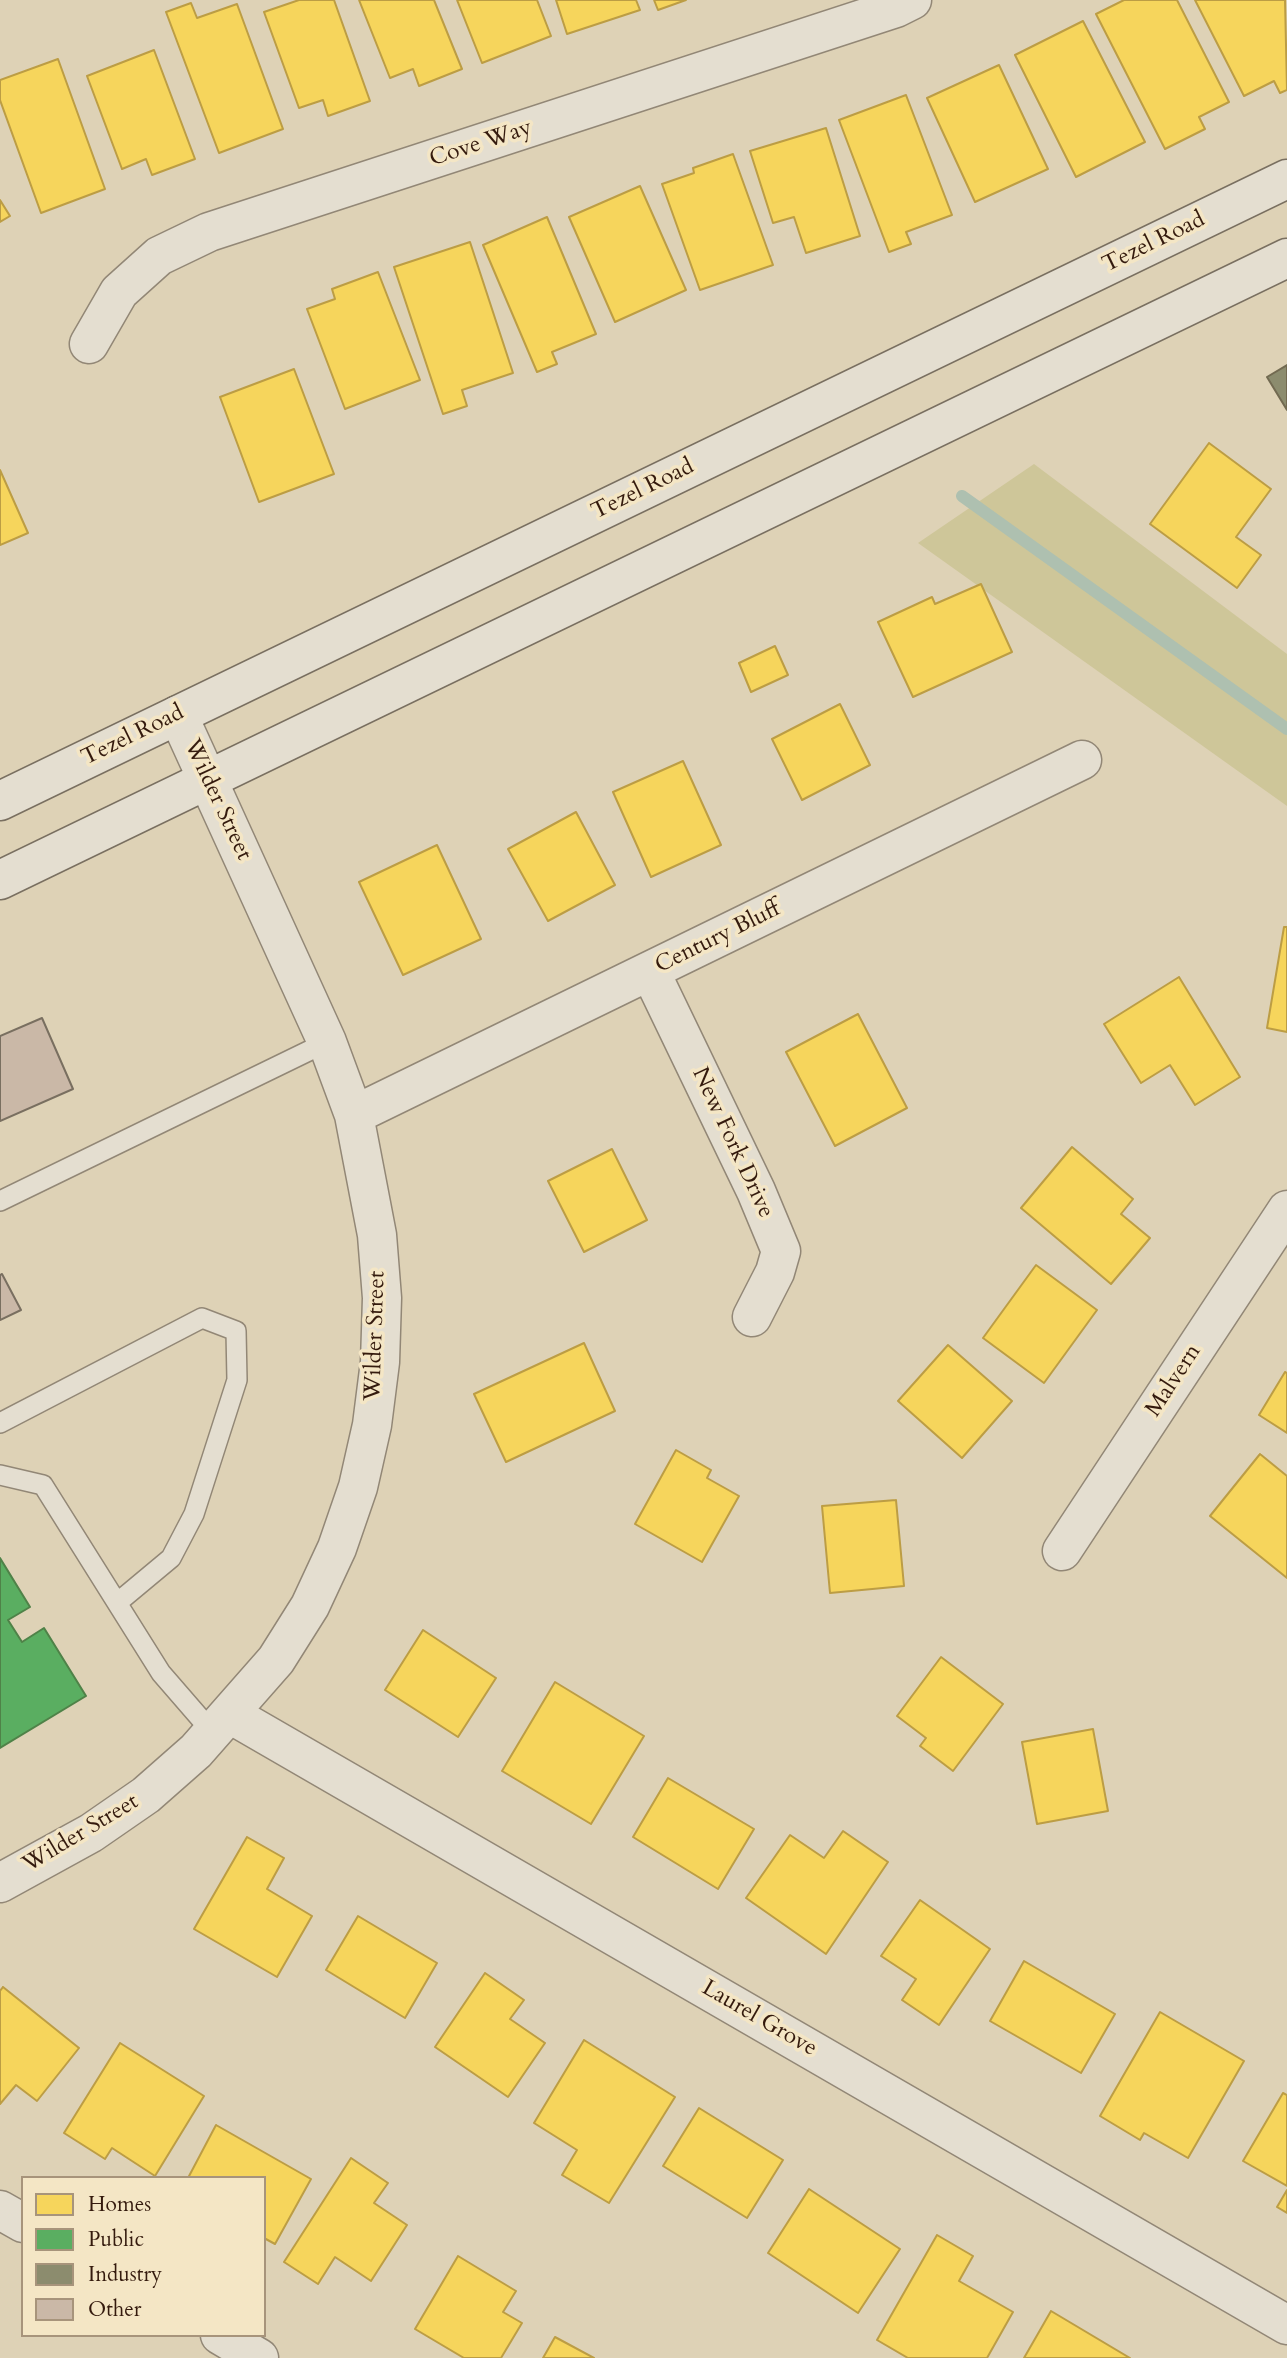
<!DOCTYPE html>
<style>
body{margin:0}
#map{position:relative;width:1287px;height:2358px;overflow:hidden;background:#ded2b6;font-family:Cardo,serif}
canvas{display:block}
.legend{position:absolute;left:21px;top:2176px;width:245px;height:161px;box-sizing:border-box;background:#f4e6c5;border:2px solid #a7947b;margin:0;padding:9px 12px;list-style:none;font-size:21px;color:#341a0d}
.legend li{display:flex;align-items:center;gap:14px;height:35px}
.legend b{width:35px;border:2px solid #a7947b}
</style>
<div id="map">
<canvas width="1287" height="2358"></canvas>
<ul class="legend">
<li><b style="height:19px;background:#f6d55c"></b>Homes</li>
<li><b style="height:19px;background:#5aae61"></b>Public</li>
<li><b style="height:19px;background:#8c8c6e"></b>Industry</li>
<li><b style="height:19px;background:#cab8a7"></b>Other</li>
</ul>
</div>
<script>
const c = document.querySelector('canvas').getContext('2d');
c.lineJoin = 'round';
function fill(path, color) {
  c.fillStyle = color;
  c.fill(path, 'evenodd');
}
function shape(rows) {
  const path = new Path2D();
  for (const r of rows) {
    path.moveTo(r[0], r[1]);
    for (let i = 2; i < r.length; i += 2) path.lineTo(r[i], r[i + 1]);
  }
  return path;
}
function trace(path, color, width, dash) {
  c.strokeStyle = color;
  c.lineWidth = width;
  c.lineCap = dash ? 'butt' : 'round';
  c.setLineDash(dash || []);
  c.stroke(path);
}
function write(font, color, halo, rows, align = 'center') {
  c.font = font + ' Cardo,serif';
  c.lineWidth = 7;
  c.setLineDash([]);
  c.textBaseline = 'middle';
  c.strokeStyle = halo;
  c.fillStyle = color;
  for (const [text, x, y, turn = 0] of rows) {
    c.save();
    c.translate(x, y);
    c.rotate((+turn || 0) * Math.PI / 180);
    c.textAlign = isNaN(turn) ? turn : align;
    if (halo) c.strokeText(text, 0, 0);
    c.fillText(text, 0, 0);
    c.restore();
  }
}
fill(shape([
 [1034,464,1287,654,1287,806,918,543]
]), '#cec699');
const homes = shape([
 [299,0,334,0,370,101,328,116,323,100,299,108,264,12,299,0],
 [359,0,434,0,462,69,419,86,413,69,390,78,359,0],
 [457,0,537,0,551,36,482,63,457,0],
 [556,0,636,0,640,10,567,34,556,0],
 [654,0,686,0,658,10,654,0],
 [1124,0,1177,0,1229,102,1199,117,1205,129,1165,149,1096,14,1124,0],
 [1195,0,1285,0,1287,90,1280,93,1274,81,1244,96,1195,0],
 [191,3,197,18,237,4,283,129,219,153,166,12,191,3],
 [1083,21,1145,142,1076,177,1015,55,1083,21],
 [154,50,195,159,152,175,146,159,122,169,87,76,154,50],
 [58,59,105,189,41,213,0,100,0,80,58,59],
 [999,65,1048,169,975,202,927,98,999,65],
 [906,95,952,215,906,232,911,244,889,252,839,120,906,95],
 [826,128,860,236,806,253,794,217,773,223,750,151,826,128],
 [733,154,773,265,700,290,662,184,694,173,693,168,733,154],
 [640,186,686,290,615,322,569,217,640,186],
 [0,200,10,216,0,222,0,200],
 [547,217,596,334,552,352,557,364,537,372,483,245,547,217],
 [470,242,513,373,462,390,467,406,443,414,394,267,470,242],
 [378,272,420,380,345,409,307,309,335,299,332,289,378,272],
 [294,369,334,474,259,502,220,397,294,369],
 [1209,443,1271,489,1236,537,1261,555,1237,588,1150,524,1209,443],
 [0,470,28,533,0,545,0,470],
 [981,584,1012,652,913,697,878,622,932,597,935,604,981,584],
 [775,646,788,675,751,692,739,663,775,646],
 [840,704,870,765,802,800,772,739,840,704],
 [683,761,721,845,651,877,613,792,683,761],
 [576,812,615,885,548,921,508,849,576,812],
 [437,845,481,939,403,975,359,882,437,845],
 [1284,927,1287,927,1287,1032,1267,1028,1284,927],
 [1179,977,1240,1077,1195,1105,1170,1065,1141,1083,1104,1024,1179,977],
 [858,1014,907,1108,835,1146,786,1052,858,1014],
 [1072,1147,1133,1199,1121,1214,1150,1238,1111,1284,1021,1208,1072,1147],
 [612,1149,647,1220,584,1252,548,1181,612,1149],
 [1036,1265,1097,1310,1044,1383,983,1338,1036,1265],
 [584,1343,615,1411,506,1462,474,1394,584,1343],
 [948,1345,1012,1401,962,1458,898,1401,948,1345],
 [1285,1372,1287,1373,1287,1433,1259,1415,1285,1372],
 [676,1450,711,1470,707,1478,739,1496,702,1562,635,1524,676,1450],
 [1260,1454,1287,1476,1287,1578,1210,1516,1260,1454],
 [896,1500,904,1586,830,1593,822,1506,896,1500],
 [423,1630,496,1678,458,1737,385,1690,423,1630],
 [941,1657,1003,1704,953,1771,920,1746,926,1738,897,1716,941,1657],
 [555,1682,644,1736,591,1824,502,1771,555,1682],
 [1093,1729,1108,1811,1037,1824,1022,1742,1093,1729],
 [668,1778,754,1829,718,1889,633,1837,668,1778],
 [843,1831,888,1862,826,1954,746,1898,790,1835,824,1858,843,1831],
 [247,1837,284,1858,267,1889,312,1916,277,1977,194,1929,247,1837],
 [920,1900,990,1949,939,2025,902,2000,916,1979,881,1956,920,1900],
 [358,1916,437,1963,405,2018,326,1970,358,1916],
 [1024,1961,1115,2014,1081,2073,990,2021,1024,1961],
 [485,1973,524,2000,510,2019,545,2043,508,2097,435,2047,485,1973],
 [3,1987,79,2048,37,2101,16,2085,0,2104,0,1991,3,1987],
 [1160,2012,1244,2061,1188,2158,1144,2133,1140,2140,1100,2116,1160,2012],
 [584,2040,675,2097,609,2203,562,2175,577,2150,534,2123,584,2040],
 [120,2043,204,2096,155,2176,112,2148,105,2159,64,2133,120,2043],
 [1283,2093,1287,2095,1287,2186,1243,2161,1283,2093],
 [699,2108,783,2160,747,2218,663,2166,699,2108],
 [216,2125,311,2179,275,2244,264,2238,264,2178,188,2178,216,2125],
 [351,2158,388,2183,374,2203,407,2225,371,2281,335,2257,318,2284,284,2262,351,2158],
 [809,2189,900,2249,858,2313,768,2253,809,2189],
 [1287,2190,1287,2213,1277,2207,1287,2190],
 [937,2235,973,2256,959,2281,1013,2312,987,2358,908,2358,877,2340,937,2235],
 [458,2256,516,2291,503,2312,522,2323,501,2358,464,2358,415,2329,458,2256],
 [1051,2311,1130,2358,1024,2358,1051,2311],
 [555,2337,594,2358,543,2358,555,2337]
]);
fill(homes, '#f6d55c');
trace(homes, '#bc9d44', 2);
const public = shape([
 [0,1558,30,1607,8,1620,22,1642,44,1628,86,1696,0,1748,0,1558]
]);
fill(public, '#5aae61');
trace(public, '#4f8248', 2);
const industry = shape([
 [1287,365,1287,410,1267,377,1287,365]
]);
fill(industry, '#8c8c6e');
trace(industry, '#726a51', 2);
trace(shape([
 [962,496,1287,729]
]), '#aec0b0', 12);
const building = shape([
 [42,1018,73,1089,0,1121,0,1036,42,1018],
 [2,1274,21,1310,0,1320,0,1275,2,1274]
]);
fill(building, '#cab8a7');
trace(building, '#796f60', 2);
const service = shape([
 [0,1201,327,1042],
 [0,1423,202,1318,236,1331,237,1380,194,1514,171,1558,117,1603],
 [0,1475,43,1485,161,1673,213,1733]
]);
const minor = shape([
 [89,344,119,292,159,256,209,232,896,8,912,0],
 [650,971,756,1191,781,1251,775,1272,752,1317],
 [354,1115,1082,760],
 [1062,1551,1287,1210],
 [230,1714,1287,2325],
 [0,1883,91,1833,146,1795,196,1751,276,1660,310,1606,337,1548,358,1487,372,1425,380,1362,382,1298,377,1235,354,1115,327,1042,178,715],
 [0,2210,23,2223],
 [220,2335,259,2358]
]);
const secondary = shape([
 [0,801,1287,179],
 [0,880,1287,258]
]);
trace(service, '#928776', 22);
trace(minor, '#928776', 41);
trace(secondary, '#796f60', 41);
trace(service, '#e4ded0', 19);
trace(minor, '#e4ded0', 38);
trace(secondary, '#e4ded0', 38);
write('23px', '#341a0d', '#f4e6c5', [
 ["Cove Way",481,144,-18],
 ["Tezel Road",1154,243,-26],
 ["Tezel Road",643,490,-26],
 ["Tezel Road",133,736,-26],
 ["Wilder Street",217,800,65],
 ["Century Bluff",718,938,-26],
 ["New Fork Drive",732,1143,65],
 ["Wilder Street",376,1336,-88],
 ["Malvern",1174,1381,-57],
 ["Wilder Street",81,1834,-31],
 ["Laurel Grove",759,2019,30]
]);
</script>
